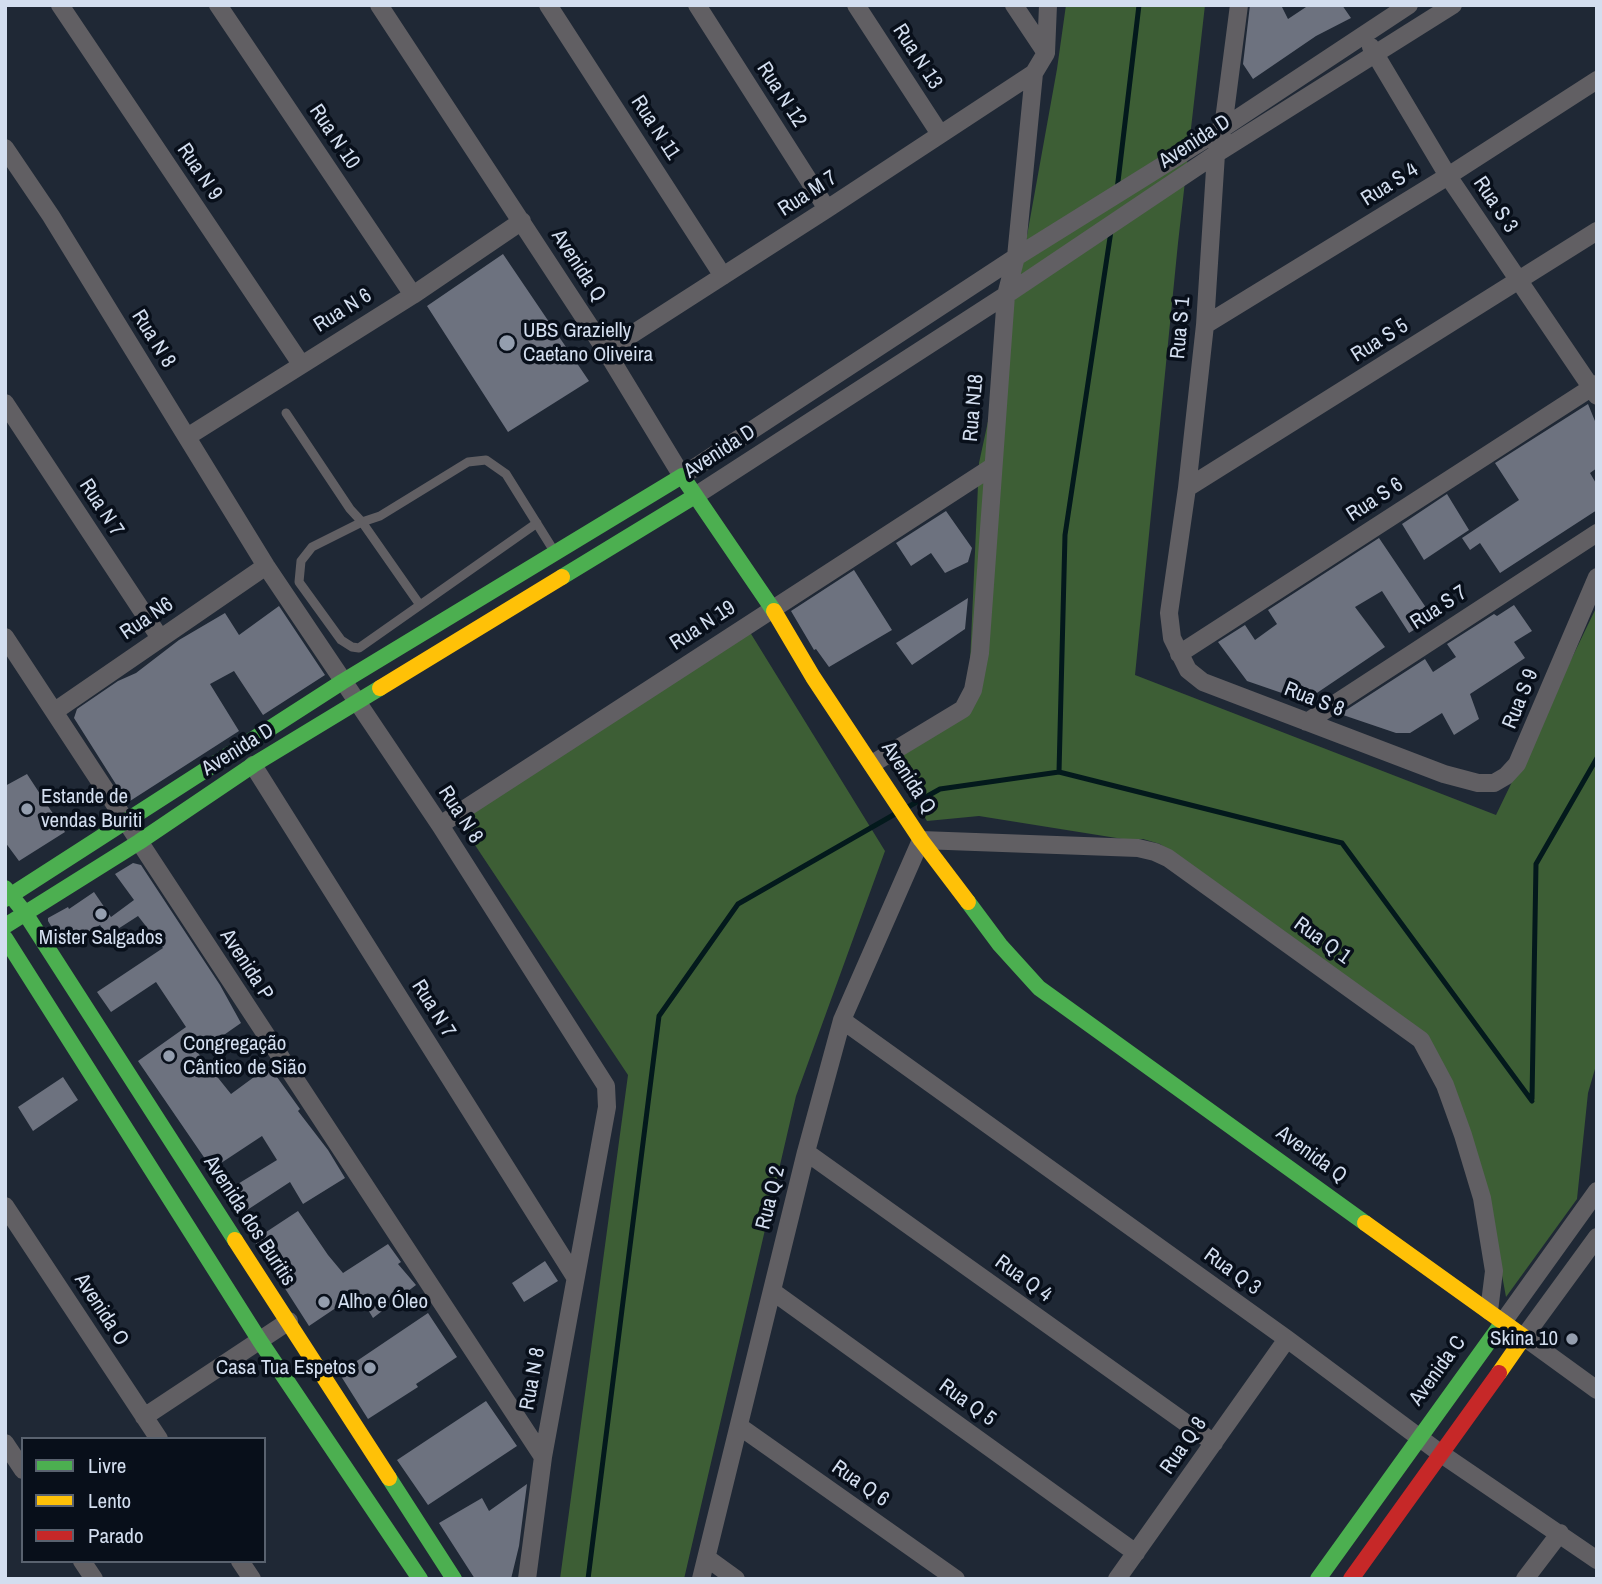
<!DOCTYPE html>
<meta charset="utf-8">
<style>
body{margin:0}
#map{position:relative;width:1602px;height:1584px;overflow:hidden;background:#1f2835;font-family:"Archivo Narrow",sans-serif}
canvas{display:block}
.frame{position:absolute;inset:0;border:7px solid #d3deef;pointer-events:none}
.legend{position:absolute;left:21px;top:1437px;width:245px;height:126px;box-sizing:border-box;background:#080f1a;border:2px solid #59626f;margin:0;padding:9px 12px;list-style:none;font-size:21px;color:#d3deef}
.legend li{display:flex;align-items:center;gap:14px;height:35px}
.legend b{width:35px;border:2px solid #59626f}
</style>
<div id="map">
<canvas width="1602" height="1584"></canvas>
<div class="frame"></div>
<ul class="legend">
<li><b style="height:9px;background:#4caf50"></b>Livre</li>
<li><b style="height:9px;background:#ffc107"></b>Lento</li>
<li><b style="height:9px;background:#c62828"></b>Parado</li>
</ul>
</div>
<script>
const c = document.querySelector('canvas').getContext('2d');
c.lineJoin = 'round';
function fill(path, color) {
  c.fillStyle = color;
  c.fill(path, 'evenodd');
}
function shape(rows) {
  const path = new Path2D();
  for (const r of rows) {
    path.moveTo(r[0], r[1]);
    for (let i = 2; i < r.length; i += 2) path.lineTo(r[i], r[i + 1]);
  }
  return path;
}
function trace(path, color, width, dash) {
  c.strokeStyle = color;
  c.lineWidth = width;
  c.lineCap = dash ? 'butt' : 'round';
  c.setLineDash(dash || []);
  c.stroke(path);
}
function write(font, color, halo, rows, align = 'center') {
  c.font = font + ' "Archivo Narrow",sans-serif';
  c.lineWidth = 7;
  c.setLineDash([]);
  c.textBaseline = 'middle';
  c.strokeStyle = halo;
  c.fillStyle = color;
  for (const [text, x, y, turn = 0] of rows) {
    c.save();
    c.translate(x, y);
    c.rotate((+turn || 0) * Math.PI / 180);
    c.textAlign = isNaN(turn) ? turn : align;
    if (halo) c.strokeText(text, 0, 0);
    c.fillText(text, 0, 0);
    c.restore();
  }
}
fill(shape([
 [1066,5,1205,5,1178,243,1135,675,1496,815,1597,606,1597,1062,1588,1093,1577,1199,1506,1297,1488,1199,1427,1036,1160,844,1143,839,1129,840,979,816,927,821,882,746,968,707,979,463,1021,269,1057,69],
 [748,629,885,851,796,1096,684,1579,560,1579,628,1075,459,821]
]), '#3d5e35');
trace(shape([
 [1117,190,1139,5],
 [1059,772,1065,535,1111,231],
 [906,808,940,789,1059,772,1342,843,1532,1101],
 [1532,1099,1536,864,1597,758],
 [588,1579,659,1016,738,904,895,814]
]), '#03191c', 5);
fill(shape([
 [1250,5,1281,5,1288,19,1309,5,1342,5,1351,18,1316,36,1253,79,1243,64],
 [503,254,589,381,508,432,427,306],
 [1588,404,1597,426,1597,468,1590,473,1597,485,1597,510,1500,573,1480,543,1470,550,1462,538,1519,500,1495,463],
 [1447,494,1469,530,1424,560,1402,524],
 [946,511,972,548,968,562,945,573,931,553,911,566,896,543],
 [1379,538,1433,618,1409,633,1382,591,1355,607,1385,647,1305,701,1247,681,1218,642,1245,625,1255,640,1277,624,1268,610],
 [854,570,892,630,829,667,816,649,814,650,791,611],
 [968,598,965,629,912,665,896,643],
 [1514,605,1532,631,1514,642,1525,658,1470,694,1479,719,1454,735,1442,713,1410,733,1396,733,1340,714,1425,659,1433,672,1456,657,1447,644,1494,614,1497,616],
 [279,606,325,675,263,715,234,671,210,684,239,731,130,801,124,797,74,718,77,709,118,681,136,673,179,640,225,613,239,635],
 [27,774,65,832,19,861,5,842,5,786],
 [133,863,141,865,220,985,241,1023,198,1053,231,1094,269,1066,300,1109,298,1111,328,1150,345,1178,303,1204,290,1182,238,1216,223,1193,277,1160,262,1136,212,1169,138,1061,186,1027,156,982,111,1012,97,992,163,948,138,916,107,936,100,925,64,947,48,921,48,918,68,907,69,909,94,892,111,917,134,900,115,874],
 [63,1077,78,1100,33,1131,18,1107],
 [298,1211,328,1255,343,1273,388,1244,401,1262,398,1264,416,1285,373,1318,358,1293,309,1326,254,1240],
 [545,1261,558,1281,524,1302,512,1283],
 [428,1313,457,1357,416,1384,418,1387,368,1419,339,1373],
 [486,1401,517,1446,428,1505,397,1460],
 [527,1484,519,1546,511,1579,475,1579,439,1523,482,1498,489,1511]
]), '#6d727f');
trace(shape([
 [286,413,350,509,362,522,380,516,468,462,486,460,506,474,554,551],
 [420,605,362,522,312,547,301,561,299,582,341,640,352,647,359,648,537,523]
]), '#615f63', 9);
trace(shape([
 [60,5,301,364],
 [218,5,413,295],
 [379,5,606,351,682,476,1016,257,1223,128,1409,5],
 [548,5,723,276],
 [697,5,827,209],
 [856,5,940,134],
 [1014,5,1046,53],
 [1239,5,1223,128,1216,154,1205,325,1187,488,1169,613,1172,638,1188,670,1203,682,1444,774,1478,783,1494,783,1506,776,1517,764,1597,577],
 [1371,47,1448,176,1597,396],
 [5,148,51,216,266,566,440,825,606,1086,607,1107,543,1457,527,1579],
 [1205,325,1448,176,1597,80],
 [606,351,827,209,1034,73],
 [5,403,160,638],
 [187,437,413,295,522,221],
 [1187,488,1597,231],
 [695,496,1006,295,1216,154,1453,5],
 [5,637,543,1457],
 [1179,654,1597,384],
 [55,711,266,566],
 [1307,722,1597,533],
 [872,764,963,709,973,690,980,653,1006,295,1016,257,1034,73,1046,53,1048,5],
 [253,765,575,1277],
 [440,825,992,467],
 [842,1020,1287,1339,1440,1453,1597,1560],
 [806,1152,1214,1443],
 [5,1206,159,1439],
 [1597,1237,1524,1337,1597,1390],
 [772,1291,1136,1553],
 [1503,1322,1597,1191],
 [144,1417,289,1321],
 [739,1426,956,1579],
 [5,1443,23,1470],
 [707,1558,736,1579],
 [82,1561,94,1579],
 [240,1561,252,1579],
 [701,1579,806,1152,842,1020,921,840,1138,848,1155,852,1168,858,1421,1040,1445,1085,1463,1135,1482,1198,1494,1271,1489,1311],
 [1117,1579,1287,1339],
 [1525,1579,1560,1533]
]), '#615f63', 18);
trace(shape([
 [562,577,695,496],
 [5,888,25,913,235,1240],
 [5,899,342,682,682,476,774,611],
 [968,902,1000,945,1039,988,1365,1223],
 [5,926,139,842,253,765,380,688],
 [5,938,260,1341,420,1579],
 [389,1478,454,1579],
 [1318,1579,1503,1322]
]), '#4caf50', 16);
trace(shape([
 [774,611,813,677,921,840,968,902],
 [380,688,562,577],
 [1365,1223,1524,1337,1499,1373],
 [235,1240,389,1478]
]), '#ffc107', 16);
trace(shape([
 [1351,1579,1499,1373]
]), '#c62828', 16);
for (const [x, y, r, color] of [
 [507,343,9,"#949eae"],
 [27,809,7,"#949eae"],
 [101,914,7,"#949eae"],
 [169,1056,7,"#949eae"],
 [324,1302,7,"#949eae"],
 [1572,1339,7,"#949eae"],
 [370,1368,7,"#949eae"]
]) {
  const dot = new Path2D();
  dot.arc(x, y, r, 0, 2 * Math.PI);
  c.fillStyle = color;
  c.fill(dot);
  trace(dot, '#080f1a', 2.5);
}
write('21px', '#d3deef', '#080f1a', [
 ["Rua N 13",917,57,57],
 ["Rua N 12",781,95,57],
 ["Rua N 11",655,128,57],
 ["Rua N 10",334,137,56],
 ["Avenida D",1195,142,-33],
 ["Rua N 9",199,172,56],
 ["Rua S 4",1390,185,-32],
 ["Rua M 7",808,194,-33],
 ["Rua S 3",1495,205,56],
 ["Avenida Q",578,266,57],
 ["Rua N 6",343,311,-32],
 ["Rua S 1",1181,328,-85],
 ["Rua N 8",153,339,58],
 ["Rua S 5",1380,341,-32],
 ["Rua N18",974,408,-85],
 ["Avenida D",720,452,-33],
 ["Rua S 6",1375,500,-33],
 ["Rua N 7",101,508,57],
 ["Rua S 7",1439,608,-33],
 ["Rua N6",147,619,-34],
 ["Rua N 19",703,626,-33],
 ["Rua S 9",1521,699,-68],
 ["Rua S 8",1314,700,21],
 ["Avenida D",238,750,-32],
 ["Avenida Q",908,778,57],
 ["Rua N 8",460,815,57],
 ["Rua Q 1",1322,941,36],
 ["Avenida P",246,965,57],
 ["Rua N 7",433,1009,58],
 ["Avenida Q",1311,1155,36],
 ["Rua Q 2",771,1198,-76],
 ["Avenida dos Buritis",249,1221,57],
 ["Rua Q 3",1232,1272,36],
 ["Rua Q 4",1023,1279,36],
 ["Avenida O",101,1310,57],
 ["Avenida C",1438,1371,-54],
 ["Rua N 8",533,1379,-80],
 ["Rua Q 5",967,1403,36],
 ["Rua Q 8",1184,1446,-55],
 ["Rua Q 6",860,1484,35]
]);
write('21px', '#d3deef', '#080f1a', [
 ["UBS Grazielly",523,331],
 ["Caetano Oliveira",523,355],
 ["Estande de",41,797],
 ["vendas Buriti",41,821],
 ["Mister Salgados",101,938,"center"],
 ["Congregação",183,1044],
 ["Cântico de Sião",183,1068],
 ["Alho e Óleo",338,1302],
 ["Skina 10",1558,1339,"right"],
 ["Casa Tua Espetos",356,1368,"right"]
], 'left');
</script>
